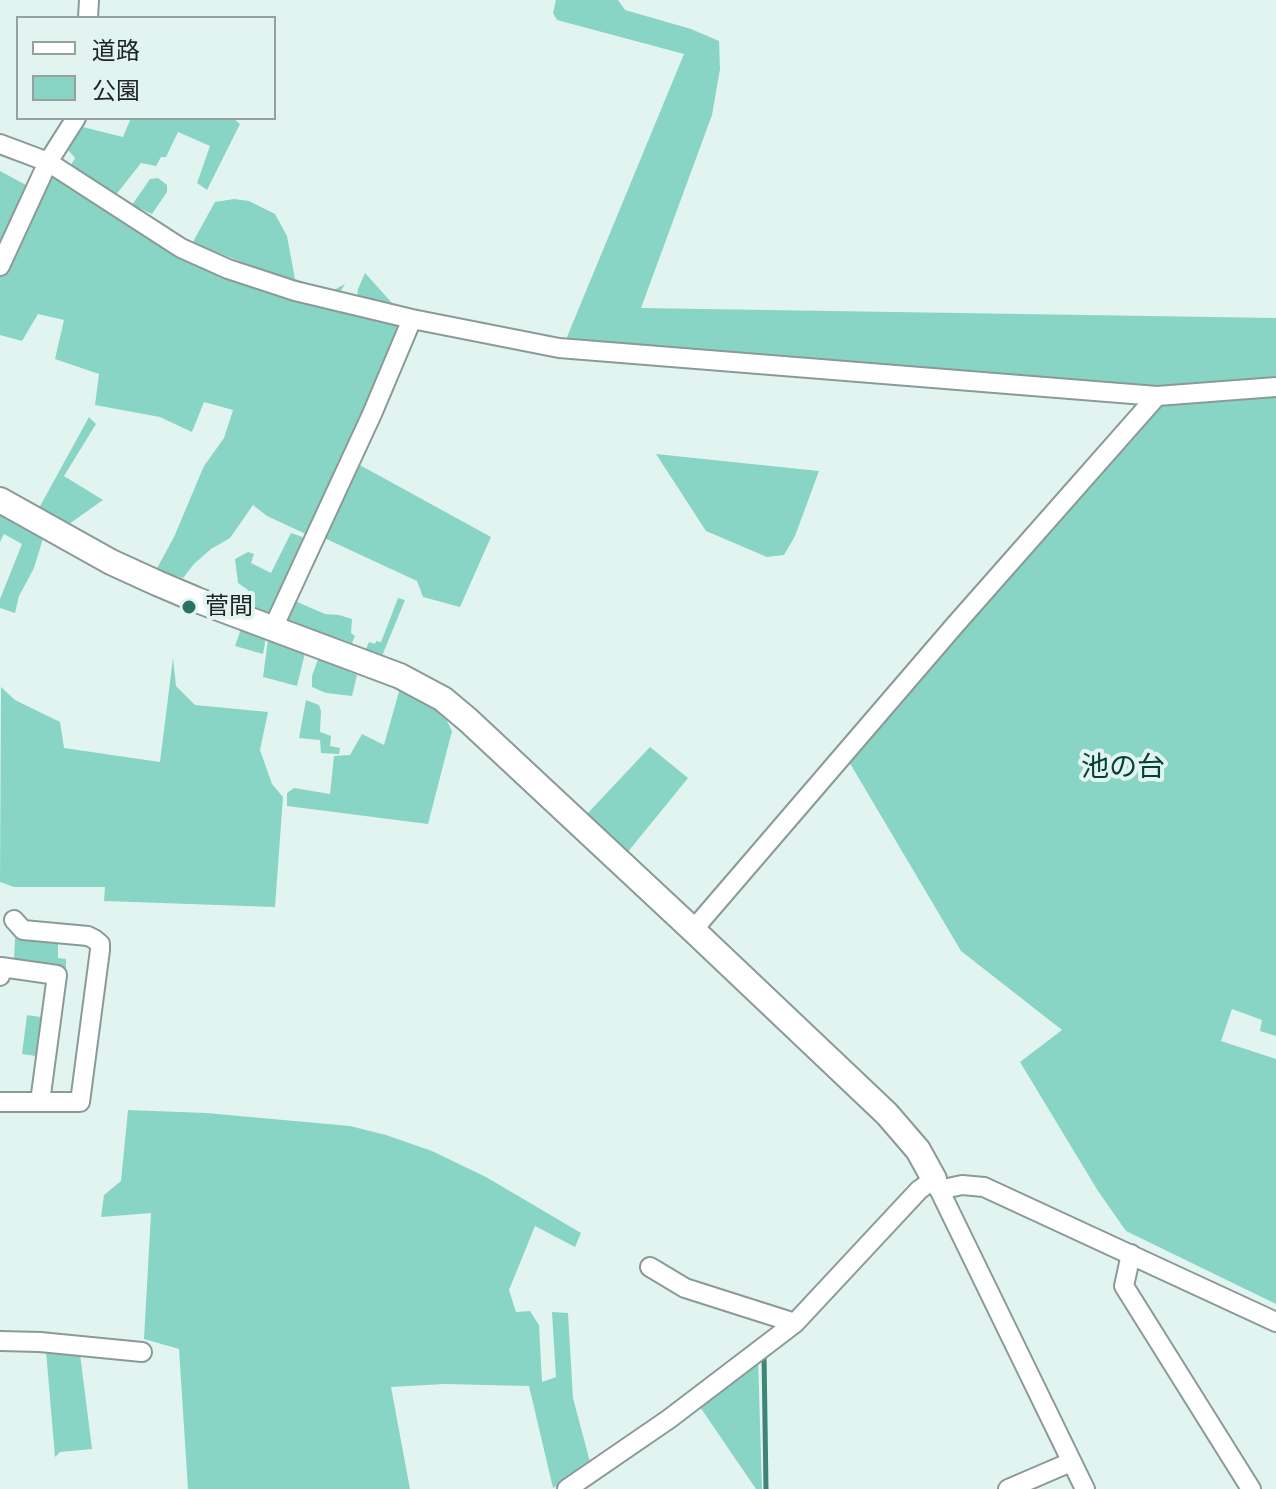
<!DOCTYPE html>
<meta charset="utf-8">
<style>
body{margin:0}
#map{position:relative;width:1276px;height:1489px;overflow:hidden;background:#e2f4f0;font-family:"PT Sans Narrow","Noto Sans JP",sans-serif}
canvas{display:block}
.legend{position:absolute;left:16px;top:16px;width:260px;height:104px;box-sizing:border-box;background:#e2f4f0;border:2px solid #94a19e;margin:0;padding:10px 14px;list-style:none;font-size:24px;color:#1e2423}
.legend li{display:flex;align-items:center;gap:16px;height:40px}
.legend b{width:40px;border:2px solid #94a19e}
</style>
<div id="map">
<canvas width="1276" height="1489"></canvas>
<ul class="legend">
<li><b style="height:10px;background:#fff"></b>道路</li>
<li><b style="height:22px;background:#89d5c5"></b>公園</li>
</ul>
</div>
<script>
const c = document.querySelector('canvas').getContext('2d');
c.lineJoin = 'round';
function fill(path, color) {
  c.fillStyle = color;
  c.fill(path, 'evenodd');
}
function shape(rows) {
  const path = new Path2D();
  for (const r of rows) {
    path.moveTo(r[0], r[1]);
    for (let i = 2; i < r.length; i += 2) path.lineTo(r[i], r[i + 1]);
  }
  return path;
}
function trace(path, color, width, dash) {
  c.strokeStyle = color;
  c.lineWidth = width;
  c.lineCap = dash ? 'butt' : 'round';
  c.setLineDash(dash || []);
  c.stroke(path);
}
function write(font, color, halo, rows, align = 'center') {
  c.font = font + ' "PT Sans Narrow","Noto Sans JP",sans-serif';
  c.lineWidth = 8;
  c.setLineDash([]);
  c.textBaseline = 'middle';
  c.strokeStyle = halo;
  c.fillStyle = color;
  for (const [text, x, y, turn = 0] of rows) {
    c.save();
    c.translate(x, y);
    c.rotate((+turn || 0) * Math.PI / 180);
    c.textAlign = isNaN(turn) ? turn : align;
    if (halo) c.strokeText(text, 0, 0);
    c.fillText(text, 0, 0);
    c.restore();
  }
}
fill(shape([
 [556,0,618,0,625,10,691,29,719,41,720,69,712,115,641,308,1276,318,1276,378,1158,388,569,342,567,337,684,54,557,20,553,13],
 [131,118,233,118,240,124,207,190,197,183,210,146,178,132,166,157,161,157,156,166,141,163,115,196,71,165,75,158,68,150,83,127,123,137],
 [0,171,26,185,51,171,174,252,400,323,308,535,267,516,253,505,230,538,211,549,194,564,183,578,156,570,174,537,204,466,224,438,233,410,204,402,192,432,160,417,95,405,99,374,55,359,64,320,38,314,22,341,0,335],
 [158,178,167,185,167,192,152,214,132,205,150,179],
 [234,199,249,201,275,214,287,236,295,279,332,291,345,284,339,294,265,271,193,243,195,238,215,202],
 [365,273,392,303,357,299,358,289],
 [1276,396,1276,1036,1260,1031,1262,1020,1232,1009,1221,1041,1276,1059,1276,1304,1126,1231,1098,1191,1020,1062,1062,1030,961,951,848,760,1160,404],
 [89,417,96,424,64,476,103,500,69,524,39,508],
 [656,454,819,471,795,536,784,555,767,557,706,531],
 [358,464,491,537,460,607,423,597,417,581,322,537],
 [0,509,44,535,34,568,19,596,15,613,0,608,0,599,22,544,4,534,0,542],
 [291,533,308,539,271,610,265,613,242,603,248,590,238,583,235,559,248,552,254,554,251,563,271,573],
 [398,598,405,600,382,656,365,651,369,642,375,644,376,641,381,642],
 [295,601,325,614,339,615,352,619,351,633,355,636,352,643,288,622,285,618],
 [241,629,266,637,263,654,235,646],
 [268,640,305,653,297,686,263,677],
 [173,658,176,686,195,705,268,712,260,750,272,784,283,797,275,907,104,901,105,887,14,887,0,882,1,687,15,700,60,722,64,748,160,762],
 [318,659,357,675,352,696,326,693,312,687,312,676],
 [400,688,444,715,452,731,428,824,287,806,287,793,294,788,330,794,334,756,350,755,362,734,384,745],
 [306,700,319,705,321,711,320,732,331,736,330,746,340,748,339,754,321,753,320,740,299,738],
 [650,747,688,778,627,853,587,814],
 [15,938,58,943,58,958,66,959,66,969,14,962],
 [27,1015,47,1018,42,1057,22,1054],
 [128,1110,206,1113,350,1126,386,1135,432,1151,486,1177,581,1233,575,1247,535,1226,509,1290,516,1312,530,1311,539,1325,542,1382,556,1377,552,1312,568,1313,573,1398,590,1462,570,1478,553,1488,529,1386,444,1384,391,1387,410,1489,188,1489,179,1349,144,1339,151,1213,101,1217,104,1195,121,1181],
 [46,1351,80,1354,92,1449,60,1452,55,1457],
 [758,1358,762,1489,756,1489,698,1404]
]), '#89d5c5');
trace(shape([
 [764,1354,766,1489]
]), '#3e8578', 5);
const street = shape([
 [88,18,89,0],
 [0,144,48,162,181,248,228,269,295,291,412,319,559,348,1157,396,1276,387],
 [0,266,48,162,76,118],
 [273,628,372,414,412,319],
 [693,930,955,625,1157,396],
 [0,976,1,967,57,975,40,1102],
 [0,1102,80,1102,100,950,100,944,94,939,88,936,23,930,14,920],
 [939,1190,962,1185,984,1187,1276,1322],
 [1131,1254,1124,1286,1251,1489],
 [650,1267,685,1288,795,1323],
 [0,1341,40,1342,142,1352],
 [567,1489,669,1419,795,1323,919,1190,934,1179,1085,1489],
 [1008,1489,1071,1462]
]);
const secondary = shape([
 [0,500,111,562,157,583,197,600,400,676,443,699,468,720,693,930,887,1114,918,1150,934,1179]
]);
trace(street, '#8a9b97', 22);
trace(secondary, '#8a9b97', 28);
trace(street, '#fff', 18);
trace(secondary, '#fff', 24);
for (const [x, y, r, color] of [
 [189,607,8,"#2d7165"]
]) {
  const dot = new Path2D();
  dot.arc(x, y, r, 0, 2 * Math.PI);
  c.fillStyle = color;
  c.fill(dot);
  trace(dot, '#e2f4f0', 3);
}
write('24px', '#1e2423', '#e2f4f0', [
 ["菅間",205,607]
], 'left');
write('28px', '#044239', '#e2f4f0', [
 ["池の台",1123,768]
]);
</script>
